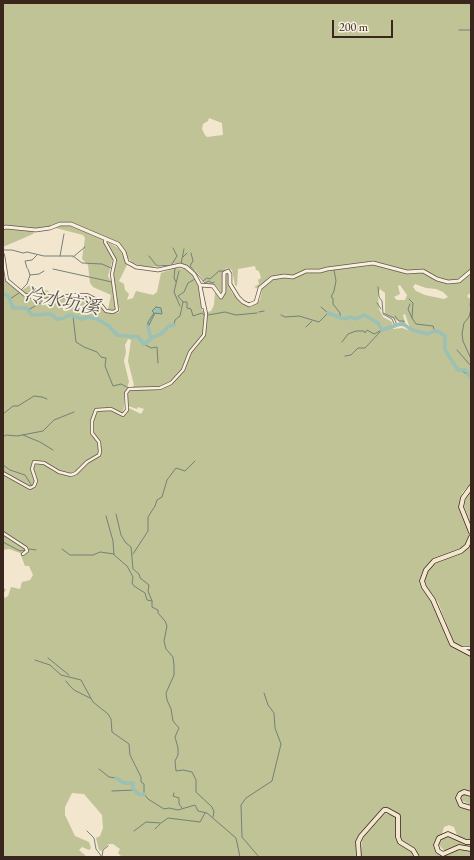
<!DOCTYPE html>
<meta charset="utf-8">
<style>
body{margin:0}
#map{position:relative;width:474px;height:860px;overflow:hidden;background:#f2e6ce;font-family:"EB Garamond",serif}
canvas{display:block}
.frame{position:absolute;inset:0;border:4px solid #39261c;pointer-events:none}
.scale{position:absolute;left:332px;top:20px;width:61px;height:18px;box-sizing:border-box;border:2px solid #39261c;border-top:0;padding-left:5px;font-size:12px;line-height:14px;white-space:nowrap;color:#39261c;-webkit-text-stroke:3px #f7efdf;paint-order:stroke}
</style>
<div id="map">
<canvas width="474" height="860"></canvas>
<div class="frame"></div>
<div class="scale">200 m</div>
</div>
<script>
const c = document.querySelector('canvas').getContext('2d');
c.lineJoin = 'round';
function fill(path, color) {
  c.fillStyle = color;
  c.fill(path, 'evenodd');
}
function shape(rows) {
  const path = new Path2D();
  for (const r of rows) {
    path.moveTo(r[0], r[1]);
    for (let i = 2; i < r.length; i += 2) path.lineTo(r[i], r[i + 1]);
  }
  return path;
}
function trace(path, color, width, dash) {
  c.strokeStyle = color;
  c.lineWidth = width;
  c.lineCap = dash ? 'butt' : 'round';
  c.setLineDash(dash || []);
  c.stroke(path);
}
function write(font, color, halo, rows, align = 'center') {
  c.font = font + ' "EB Garamond","Noto Serif TC",serif';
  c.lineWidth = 3.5;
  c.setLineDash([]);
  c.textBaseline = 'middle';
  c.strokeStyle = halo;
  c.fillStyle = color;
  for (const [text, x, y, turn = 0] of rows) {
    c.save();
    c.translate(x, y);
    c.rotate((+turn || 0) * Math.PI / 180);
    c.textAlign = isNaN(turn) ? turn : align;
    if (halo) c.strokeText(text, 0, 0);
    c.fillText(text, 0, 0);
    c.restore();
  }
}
fill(shape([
 [3,3,471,3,471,292,467,296,471,300,471,483,462,493,459,507,469,530,469,536,463,549,450,553,425,568,421,581,433,601,452,646,471,655,471,792,461,791,456,798,458,803,471,809,471,841,465,841,457,835,454,827,449,825,444,827,442,834,436,841,440,853,457,848,471,849,471,857,419,857,400,839,399,816,392,809,386,809,360,836,358,857,122,857,118,853,120,849,113,844,109,844,101,851,99,850,96,838,100,836,103,828,102,815,84,794,72,793,65,807,65,815,75,836,89,842,91,848,89,850,82,847,79,850,87,857,3,857,3,587,6,590,3,594,5,598,8,596,11,587,20,589,22,582,30,580,33,575,29,566,25,566,20,553,9,549,3,550,3,277,19,292,30,285,48,291,57,299,68,297,88,296,97,302,105,311,118,313,120,310,116,300,113,276,117,261,108,242,120,249,127,265,119,281,124,284,125,290,129,294,127,300,133,298,136,291,153,295,157,292,161,273,176,268,185,269,195,277,198,282,202,310,205,313,211,311,214,305,215,292,220,298,224,297,226,273,229,275,229,287,232,293,241,303,246,306,251,307,256,304,260,300,262,290,254,287,259,284,258,280,261,278,259,271,256,270,255,266,238,269,237,286,235,285,232,270,226,268,222,282,223,289,222,294,216,286,206,283,195,270,185,265,178,263,151,267,140,266,132,262,127,257,118,243,106,237,105,246,113,258,108,276,113,285,116,308,115,310,109,310,108,309,111,295,93,287,90,283,88,265,82,259,85,238,83,235,48,226,38,228,33,234,3,247],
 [209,118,222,123,223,135,207,137,205,135,202,129,203,124,208,121],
 [415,284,426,288,436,289,443,292,448,297,444,299,425,295,416,291,413,287],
 [400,285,407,295,405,300,397,300,394,297,400,294,398,286],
 [380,289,385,293,385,314,402,323,405,322,403,315,405,314,411,331,402,328,393,329,392,322,383,317,379,309,378,294],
 [128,339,131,340,128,361,134,385,128,394,128,406,137,409,138,407,144,409,141,414,129,408,127,414,123,416,121,416,124,408,124,396,129,382,124,361,126,352,125,345],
 [471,490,471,524,464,506,467,494],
 [471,543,471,651,459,647,453,641,438,602,426,586,424,580,426,572,430,567,438,561,459,554],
 [463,794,471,795,471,805,461,800,460,797],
 [385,813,396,817,397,821,397,840,411,850,416,857,360,857,362,839],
 [448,835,471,843,471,848,461,846,450,850,444,850,438,844,440,839]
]), '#bfc395');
const water = shape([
 [156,307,161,308,162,314,155,313,148,327,148,322,154,313,152,311,156,307]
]);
fill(water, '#9bc0b5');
trace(water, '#748278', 1);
trace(shape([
 [459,30,471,30],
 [3,250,12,250,23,253,27,252,44,256,73,256,82,263,102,264,111,268],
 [191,253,193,261,190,266,205,283,209,281,212,283,214,282],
 [60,256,64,234],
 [149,256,157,266,172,265],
 [73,257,85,247],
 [183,257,187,253],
 [172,264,177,256,173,248],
 [181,264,184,249],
 [27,268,25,261,32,260,37,255],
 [175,268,174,278,176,282],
 [53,269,112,282],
 [334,270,336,281,334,291,331,297,333,298,333,304,340,313,340,317],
 [179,271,174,292,180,306],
 [30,275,39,274,44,271],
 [203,281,207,278,210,279,219,271,223,271],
 [378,287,379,297,382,301,383,313,394,318,397,325],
 [21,290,27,284,30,275,28,269],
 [10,299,19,293],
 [409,299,413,303,412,318,416,324,433,326,435,332],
 [183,302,178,296,184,292,188,283,195,279],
 [377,303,381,309],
 [410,304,408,309,412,318],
 [470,304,471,308],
 [471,309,469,317,464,323,462,334,463,341,471,359],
 [28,310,44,301],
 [259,312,264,311],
 [383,314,392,319,395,326],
 [208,315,225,312,236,315,257,313],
 [281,315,285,317,299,316,319,322,328,313,321,307],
 [73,316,76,342,84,347,97,352,101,357,106,358,105,366,113,386,121,384,129,388],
 [395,316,399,321,404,321,404,325],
 [174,325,175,320,180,316,183,302,187,302,187,308,191,309,193,316,202,313,204,315],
 [306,327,312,321],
 [342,342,348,334,356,331,364,331,365,333,367,330,374,334,382,330],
 [144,344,151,348,157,347,158,363],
 [457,350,471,366],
 [345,356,351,355,358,348,365,348,380,332],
 [462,371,471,377],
 [42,397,47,399],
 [3,414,13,406,18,406,34,396,42,397],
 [23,435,40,442,53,450],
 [3,437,6,435,17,436,43,431,54,420,74,412],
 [3,465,10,470,25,475,32,486],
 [116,514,121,535,126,543,131,547,133,569,139,574,140,578,149,585,148,591,152,601,152,607,158,610,158,613,165,621,167,626,164,641,166,649,173,657,174,666,174,675,166,693,167,700,171,709,173,721,179,728,175,737,178,748,178,755,175,761,176,771,183,770,192,772,196,780,196,792,212,807,214,812,213,817],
 [106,516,113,541,114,555,127,566,133,577,132,583,134,586,145,593,147,600,152,601],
 [3,542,20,551,25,550],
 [29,549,36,550],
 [62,549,70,555,93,555,100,552,114,554],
 [133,554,148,531,148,517,155,506,157,500,162,497,167,480,176,468,185,471,195,461],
 [48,658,69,675],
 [35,660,50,665,61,675,81,680,93,702,108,714,111,719,112,732,129,744,130,755,141,777,141,782,144,784,144,794,148,799,164,809,169,808,178,810,195,805,198,811,207,813,236,838,240,857],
 [66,681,69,685,74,690,90,698],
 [99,769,109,777,116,778],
 [112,791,134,790],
 [174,793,173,796,179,798,179,804,182,808],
 [155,829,160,824],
 [87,831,94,838,96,849,102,857],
 [134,831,146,822,161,823,168,818,200,822,205,813],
 [102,857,103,850,108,846],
 [259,857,242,837,241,805,246,798,272,781,281,744,275,728,274,713,268,705,264,693]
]), '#748278', 1);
trace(shape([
 [3,293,8,296,13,308,26,308,32,315,49,314,53,315,56,319,61,319,70,315,81,319,88,317,97,319,109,326,117,335,138,337,144,344,151,339,148,327],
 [328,313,344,319,351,317,356,319,364,315,378,323,382,330,400,324,405,325,410,329,427,334,434,331,439,332,445,336,445,350,458,370,465,370,471,377],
 [151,338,161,334,169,326,174,325],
 [116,778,124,783,133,783,133,789,140,795,144,794]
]), '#9bc0b5', 3.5);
const minor = shape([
 [3,255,7,280,25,295,45,300,73,295,87,295,97,300,106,311,113,312,117,310,112,274,115,260,105,242,106,239],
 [200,287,203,307],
 [3,473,30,488,34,486,36,481,32,469,34,462,44,463,59,472,71,475,76,473,87,462,99,455,100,452,99,442,92,433,92,421,96,410,111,409,123,415,127,410,126,393,129,389,160,388,171,383,183,370,190,352,204,335,206,314,200,285],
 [3,533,26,548,27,551,23,554],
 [462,648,471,648]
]);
const tertiary = shape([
 [3,228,6,227,36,230,50,228,60,224,71,224,118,244,124,252,127,262,136,267,158,270,180,265,186,267,194,274,200,285,213,286,221,297,224,292,224,273,228,271,230,274,230,284,238,297,243,302,249,305,256,302,260,288,272,278,284,276,293,277,306,271,320,271,327,269,373,263,407,272,423,271,437,279,448,282,459,281,471,271]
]);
const primary = shape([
 [471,487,463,498,461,507,471,532],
 [471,537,467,546,461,551,434,561,426,570,422,581,424,587,433,600,452,644,471,654],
 [471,794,464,792,460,794,458,798,461,805,471,808],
 [471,842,466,842,448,834,439,838,436,845,438,851,443,854,459,847,471,849],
 [359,857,358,842,361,836,384,810,387,810,398,816,398,837,400,842,413,850,417,857]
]);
trace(minor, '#675648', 4);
trace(tertiary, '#675648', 4.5);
trace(primary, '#39261c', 5.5);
trace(minor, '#f7efdf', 2.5);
trace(tertiary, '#f7efdf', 3);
trace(primary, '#f2e6ce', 4);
write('italic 19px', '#56544a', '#f7efdf', [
 ["冷水坑溪",62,302,11]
]);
</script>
